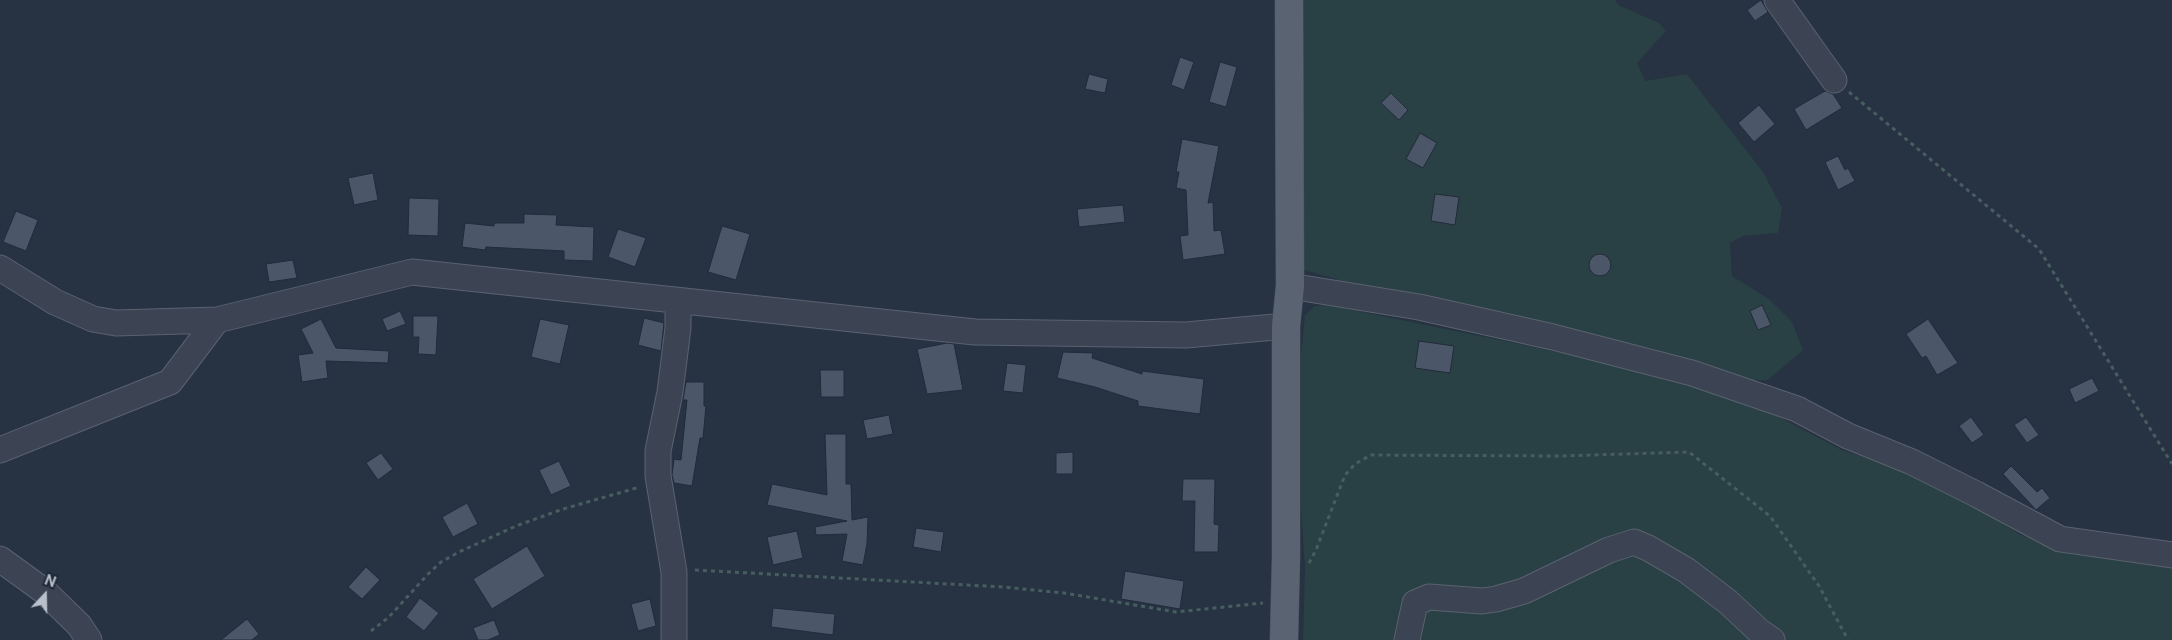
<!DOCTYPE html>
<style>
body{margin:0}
#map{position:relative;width:2172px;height:640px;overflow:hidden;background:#273243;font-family:"Public Sans",sans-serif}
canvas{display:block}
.north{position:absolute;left:20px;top:570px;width:50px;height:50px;-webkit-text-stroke:4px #202938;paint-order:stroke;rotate:21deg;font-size:14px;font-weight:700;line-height:20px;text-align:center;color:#b9c0cc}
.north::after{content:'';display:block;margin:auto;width:18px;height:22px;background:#b9c0cc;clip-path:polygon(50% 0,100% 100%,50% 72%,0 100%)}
</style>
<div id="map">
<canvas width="2172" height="640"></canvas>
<div class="north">N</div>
</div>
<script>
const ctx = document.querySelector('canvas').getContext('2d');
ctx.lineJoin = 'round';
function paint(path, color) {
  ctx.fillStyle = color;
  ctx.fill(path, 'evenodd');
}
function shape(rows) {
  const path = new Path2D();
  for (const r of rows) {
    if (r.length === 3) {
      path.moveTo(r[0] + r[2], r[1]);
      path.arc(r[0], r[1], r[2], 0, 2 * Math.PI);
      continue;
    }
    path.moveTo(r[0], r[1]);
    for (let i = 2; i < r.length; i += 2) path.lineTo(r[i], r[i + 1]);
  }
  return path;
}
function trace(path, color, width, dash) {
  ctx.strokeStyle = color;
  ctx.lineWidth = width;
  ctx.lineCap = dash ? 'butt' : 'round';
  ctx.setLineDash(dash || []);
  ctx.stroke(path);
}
paint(shape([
 [1302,0,1615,0,1618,5,1659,23,1666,31,1637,63,1645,81,1687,74,1763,172,1782,208,1778,233,1743,236,1730,243,1732,276,1769,299,1792,322,1803,350,1768,380,1741,380,1654,349,1373,290,1301,269],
 [1328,305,1602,361,1752,403,1842,450,1924,476,2021,535,2084,552,2172,565,2172,640,1303,640,1305,569,1301,505,1301,355,1305,315,1315,306]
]), '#294044');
const building = shape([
 [1761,0,1768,12,1755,21,1747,10,1761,0],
 [1180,57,1194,62,1184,90,1171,85,1180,57],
 [1220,62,1237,67,1226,107,1209,102,1220,62],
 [1089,74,1108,79,1105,93,1085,89,1089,74],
 [1825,91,1833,94,1842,108,1806,130,1794,109,1825,91],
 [1391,93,1408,110,1399,120,1381,103,1391,93],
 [1759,105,1775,124,1754,142,1738,123,1759,105],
 [1420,133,1437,143,1423,168,1406,159,1420,133],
 [1182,139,1219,146,1208,203,1213,202,1214,231,1221,230,1225,254,1183,260,1180,236,1188,235,1186,190,1176,188,1179,172,1176,172,1182,139],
 [1838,156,1845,170,1848,168,1855,181,1838,190,1825,162,1838,156],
 [373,173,378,200,354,205,348,178,373,173],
 [1435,194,1459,197,1455,225,1431,221,1435,194],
 [409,198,439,199,438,236,408,235,409,198],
 [1123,205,1125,222,1079,227,1077,209,1123,205],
 [16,211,38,220,26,251,3,242,16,211],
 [524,214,557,215,556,225,594,227,593,261,564,260,564,251,486,247,485,250,462,247,465,223,494,226,494,223,524,223,524,214],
 [722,226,750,234,736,280,708,272,722,226],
 [618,229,646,238,635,267,608,257,618,229],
 [1600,265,11],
 [293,260,297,278,269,282,266,264,293,260],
 [1762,305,1771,325,1758,330,1750,311,1762,305],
 [400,311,406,324,387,331,382,319,400,311],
 [413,316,438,316,436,355,418,354,419,337,413,337,413,316],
 [644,318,664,323,661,351,638,345,644,318],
 [321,319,336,348,389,351,388,363,326,361,328,378,302,382,298,355,313,353,301,329,321,319],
 [540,319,569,325,560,364,531,357,540,319],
 [1928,319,1958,363,1937,375,1926,356,1922,358,1906,334,1928,319],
 [1419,341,1454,346,1450,373,1415,368,1419,341],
 [947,343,954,344,963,390,927,394,917,349,947,343],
 [1063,352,1093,353,1092,358,1142,374,1142,371,1204,379,1200,414,1138,406,1138,401,1095,387,1057,378,1063,352],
 [1007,363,1026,365,1023,393,1003,391,1007,363],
 [820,370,844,370,844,397,821,397,820,370],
 [2092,378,2099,391,2075,403,2069,389,2092,378],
 [686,382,704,382,704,406,706,406,703,438,700,438,692,486,674,483,672,475,674,459,681,460,687,400,683,400,686,382],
 [889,415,893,434,867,439,863,420,889,415],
 [1971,417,1984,435,1972,443,1959,426,1971,417],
 [2026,417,2039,435,2027,443,2014,425,2026,417],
 [825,434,846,434,846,484,851,484,852,520,868,517,867,544,863,565,842,561,847,534,816,535,815,527,847,521,767,505,772,484,827,495,825,434],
 [1073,452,1073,474,1056,474,1056,453,1073,452],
 [381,453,393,469,378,480,366,463,381,453],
 [559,461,571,486,551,495,539,470,559,461],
 [2011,466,2037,492,2042,488,2050,498,2036,510,2003,474,2011,466],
 [1183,479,1215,479,1214,524,1219,525,1218,552,1194,552,1195,501,1182,501,1183,479],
 [467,503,478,524,453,537,442,517,467,503],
 [916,528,944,532,941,552,913,547,916,528],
 [797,531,803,558,773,565,767,537,797,531],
 [527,546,545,576,492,609,473,579,527,546],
 [366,567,380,580,362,599,348,587,366,567],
 [1125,571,1184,581,1180,609,1121,599,1125,571],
 [420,598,439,613,424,631,406,617,420,598],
 [650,599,656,626,638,631,631,604,650,599],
 [773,608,835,614,833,635,771,627,773,608],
 [247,619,259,634,252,640,221,640,247,619],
 [494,620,500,635,488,640,478,640,473,628,494,620]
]);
paint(building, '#4b5669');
trace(building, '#222b3a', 1);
const minor = shape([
 [1777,0,1834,80],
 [0,268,55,302,93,319,116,323,217,320],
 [1290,286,1419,307,1553,337,1692,373,1797,409,1848,436,1912,462,1976,494,2060,539,2172,555],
 [0,450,170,382,217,320,412,272,975,332,1186,335,1286,326],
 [0,559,44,591,79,625,89,640],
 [674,640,674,572,658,476,658,451,670,392,678,328,678,301],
 [1407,640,1415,603,1429,597,1482,601,1496,599,1524,591,1609,550,1634,542,1648,548,1686,570,1728,602,1759,631,1772,640]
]);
const major = shape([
 [1284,640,1286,557,1286,326,1290,286,1289,0]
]);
trace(minor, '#5a6270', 27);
trace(major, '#454d5c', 29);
trace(shape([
 [1849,92,2039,249,2172,464],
 [1309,563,1316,550,1345,475,1355,464,1371,455,1559,456,1689,452,1770,516,1819,586,1848,640],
 [695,570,1003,587,1064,593,1176,612,1263,603],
 [371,631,389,617,429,573,441,562,459,552,516,526,563,509,640,487]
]), '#485d60', 3, [4, 4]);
trace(minor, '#3c4453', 25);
trace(major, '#5a6372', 28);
</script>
